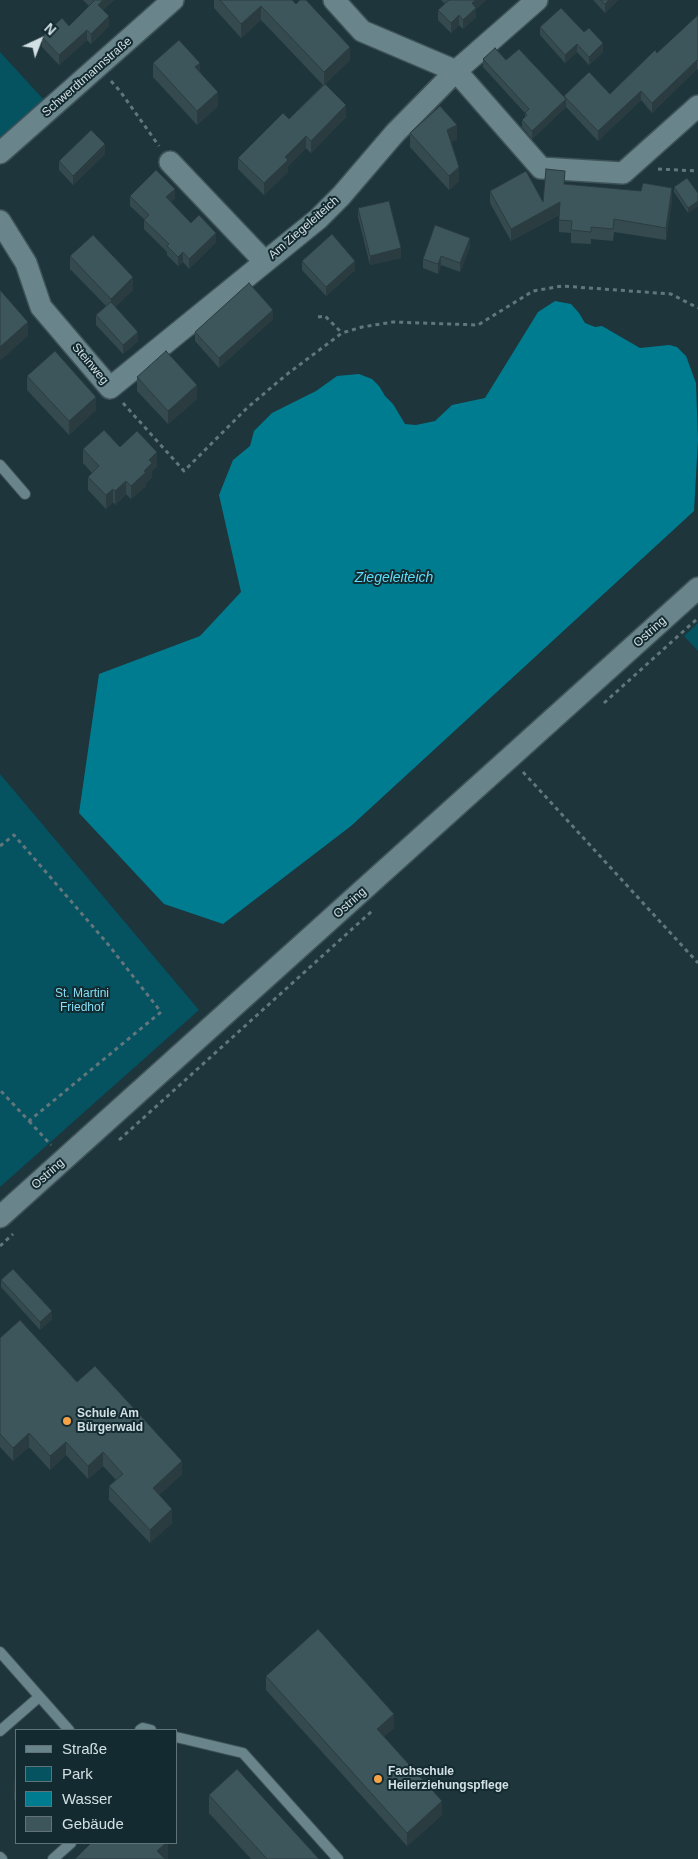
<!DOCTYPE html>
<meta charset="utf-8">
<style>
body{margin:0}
#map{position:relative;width:698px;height:1859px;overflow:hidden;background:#1d353b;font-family:Helvetica,sans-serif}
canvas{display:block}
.legend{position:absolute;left:15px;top:1729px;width:162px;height:115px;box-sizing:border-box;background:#132b30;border:1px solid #5f7378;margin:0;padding:6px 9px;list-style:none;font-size:15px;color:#d2e0e4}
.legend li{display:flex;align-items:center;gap:10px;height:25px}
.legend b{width:25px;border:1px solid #5f7378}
.north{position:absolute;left:15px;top:15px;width:50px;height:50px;-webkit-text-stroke:4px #132b30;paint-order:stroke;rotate:43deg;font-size:14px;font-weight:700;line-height:20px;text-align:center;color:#d2e0e4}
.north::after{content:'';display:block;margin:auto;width:18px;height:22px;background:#d2e0e4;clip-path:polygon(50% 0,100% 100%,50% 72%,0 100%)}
</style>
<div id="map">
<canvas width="698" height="1859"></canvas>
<ul class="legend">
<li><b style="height:6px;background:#6a848b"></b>Straße</li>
<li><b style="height:14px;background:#055260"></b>Park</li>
<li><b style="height:14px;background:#007c90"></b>Wasser</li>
<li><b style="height:14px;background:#3d565c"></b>Gebäude</li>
</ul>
<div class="north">N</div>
</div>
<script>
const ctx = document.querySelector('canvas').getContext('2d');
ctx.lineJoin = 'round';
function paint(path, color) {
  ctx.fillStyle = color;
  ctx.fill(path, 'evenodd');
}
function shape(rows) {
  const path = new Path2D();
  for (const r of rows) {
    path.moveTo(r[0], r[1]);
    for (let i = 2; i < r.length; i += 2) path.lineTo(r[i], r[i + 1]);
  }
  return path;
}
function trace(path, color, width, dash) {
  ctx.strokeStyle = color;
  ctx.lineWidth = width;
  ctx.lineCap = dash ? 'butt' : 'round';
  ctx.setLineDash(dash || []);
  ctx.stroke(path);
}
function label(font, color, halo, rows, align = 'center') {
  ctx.font = font + ' Helvetica,sans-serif';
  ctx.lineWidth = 4;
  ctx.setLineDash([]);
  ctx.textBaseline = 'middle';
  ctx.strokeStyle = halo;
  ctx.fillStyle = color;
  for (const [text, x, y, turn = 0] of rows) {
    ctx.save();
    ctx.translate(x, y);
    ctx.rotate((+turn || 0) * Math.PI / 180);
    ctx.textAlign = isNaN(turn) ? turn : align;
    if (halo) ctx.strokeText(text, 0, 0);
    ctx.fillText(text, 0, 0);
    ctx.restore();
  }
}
paint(shape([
 [0,52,44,100,0,140],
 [698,623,698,651,684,636],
 [0,774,199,1010,0,1187]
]), '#055260');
paint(shape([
 [555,301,571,304,579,313,585,323,595,327,602,326,640,348,669,345,677,347,686,356,696,383,698,440,694,511,351,826,223,924,164,904,79,813,99,674,200,636,241,592,219,495,233,460,250,446,254,431,272,413,316,391,337,376,359,374,372,379,379,386,385,396,393,404,405,424,416,425,435,421,452,405,485,398,538,312]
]), '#007c90');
const service = shape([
 [0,465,25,494],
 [0,1652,69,1730],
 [140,1730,143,1728,151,1730],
 [0,1731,39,1697],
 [176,1737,243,1753,338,1859],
 [0,1857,2,1859],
 [53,1859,71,1843]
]);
const minor = shape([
 [334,0,362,31,456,71,541,168,623,173,698,106],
 [0,153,173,0],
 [170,162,265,262,318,219,341,196,395,133,456,71,537,0],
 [0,221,26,263,41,307,110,388,265,262],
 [0,1217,698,588]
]);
trace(service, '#3e5358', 12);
trace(minor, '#3e5358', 24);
trace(shape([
 [111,81,120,91,159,146],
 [658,169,698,171],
 [318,317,325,316,342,333],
 [123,403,184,471,247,408,286,375,342,333,362,327,393,322,478,325,533,291,562,286,671,294,698,308],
 [604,703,698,618],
 [523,772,698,963],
 [0,846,14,835,107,943,161,1012,29,1121,0,1090],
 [29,1121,51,1145],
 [119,1140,372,911],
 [0,1246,13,1234]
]), '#62777c', 3, [4, 4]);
trace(service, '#6a848b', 10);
trace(minor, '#6a848b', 21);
paint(shape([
 [83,0,114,0,103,10,109,26,91,44,87,40,59,65,42,47,42,37,69,26,89,6],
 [214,0,292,0,350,60,325,84,346,117,311,153,306,148,288,166,288,172,264,195,238,169,238,158,289,119,323,85,261,20,241,38,214,8],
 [441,0,486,0,476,9,476,17,463,29,459,25,451,33,438,20,438,10,445,4],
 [593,0,618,0,605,13],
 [698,15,698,70,697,69,652,113,641,100,598,141,566,107,532,139,522,127,522,120,525,117,525,113,483,67,483,59,506,60,564,98,564,96,610,94,657,53],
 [540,27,584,32,603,52,589,65,577,52,565,63,540,35],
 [153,63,200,71,218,106,197,125,153,77],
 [410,133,457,139,451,142,459,181,449,190,410,147],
 [105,154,73,185,59,170,59,161],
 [565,184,672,200,666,240,614,232,613,241,591,239,591,244,571,243,571,233,559,232,559,215,511,241,490,203,490,191,543,202],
 [674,187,698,193,698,206,688,213,674,192],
 [130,196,175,198,171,202,191,223,216,242,189,269,183,262,178,266,167,255,167,252,144,229,144,219,130,206],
 [358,208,401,258,370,265,358,217],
 [470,247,460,272,441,265,438,274,423,268,423,259],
 [70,256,133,290,115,307,138,341,123,354,96,325,96,315,106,306,70,269],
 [302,261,355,270,326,296,302,270],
 [273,319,219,368,195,341,195,332],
 [27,376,96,410,69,435,27,390],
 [137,377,197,399,168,424,137,391],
 [120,447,157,466,152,471,152,477,146,483,146,486,131,499,126,494,115,505,113,502,106,509,88,490,88,477,92,473,83,463,83,449],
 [1,1280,52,1319,40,1330,1,1287],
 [0,1338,77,1382,182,1474,159,1495,172,1523,150,1543,109,1500,109,1486,116,1480,103,1466,88,1479,66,1455,50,1470,29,1447,13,1461,0,1447],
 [266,1676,394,1728,384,1736,442,1815,407,1846,266,1690],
 [16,1763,16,1800,14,1800],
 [209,1795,319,1859,251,1859,209,1813]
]), '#344a4f');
paint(shape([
 [103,0,114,0,98,15,98,5],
 [476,0,486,0,476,9,476,17,463,29,463,20,472,3],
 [609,0,618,0,605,13,605,4],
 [261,6,261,20,241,38,241,24],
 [459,15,459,25,451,33,451,23],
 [109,16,109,26,91,44,91,34],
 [87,30,87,40,59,65,59,55],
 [603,43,603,52,589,65,589,57],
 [577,44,577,52,565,63,565,55],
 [350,47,350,60,324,85,324,72],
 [697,60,697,69,652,113,652,103],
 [200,63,200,76,195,67],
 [641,91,641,100,598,141,598,131],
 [218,92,218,106,197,125,197,111],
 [566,99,566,107,532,139,532,131],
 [346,105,346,117,311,153,311,141],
 [457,125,457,139,447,144,447,130],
 [306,136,306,148,288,166,288,172,264,195,264,183,285,157],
 [105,144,105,154,73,185,73,176],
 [459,167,459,181,449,190,449,176],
 [672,188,672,200,666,240,666,228],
 [175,189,175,198,166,207,166,197],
 [698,201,698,206,688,213,688,208],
 [560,202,560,214,511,241,511,229],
 [216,233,216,242,189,269,189,259],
 [470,238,470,247,460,272,460,263],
 [401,248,401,258,370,265,370,256],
 [183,252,183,262,178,266,178,257],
 [441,256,441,265,438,274,438,264],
 [355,261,355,270,326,296,326,287],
 [133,277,133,290,111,311,111,299],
 [273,310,273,319,219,368,219,358],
 [28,322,28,336,0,361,0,347],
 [138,332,138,341,123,354,123,345],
 [197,385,197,399,168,424,168,411],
 [96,397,96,410,69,435,69,421],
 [157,452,157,466,152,471,152,477,146,483,146,486,131,499,131,486,144,471,149,460],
 [126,481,126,494,115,505,115,491],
 [113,489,113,502,106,509,106,495],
 [52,1311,52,1319,40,1330,40,1322],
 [29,1433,29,1447,13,1461,13,1448],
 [66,1442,66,1455,50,1470,50,1456],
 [103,1452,103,1466,88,1479,88,1466],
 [182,1461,182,1474,153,1501,153,1488],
 [172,1509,172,1523,150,1543,150,1530],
 [394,1714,394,1728,377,1742,377,1729],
 [442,1801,442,1815,407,1846,407,1833],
 [166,1843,168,1843,168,1859,157,1859,157,1851]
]), '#2b3c40');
const building = shape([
 [93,0,103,0,98,5,109,16,91,34,87,30,59,55,42,37,62,18,69,26,94,1,93,0],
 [220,0,292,0,296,4,300,0,306,0,350,47,324,72,261,6,241,24,220,0],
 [449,0,476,0,472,3,476,8,463,20,459,15,451,23,438,10,449,0],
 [601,0,609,0,605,4,601,0],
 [561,8,584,32,589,28,603,43,589,57,577,44,565,55,540,27,561,8],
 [698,15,698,61,697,60,652,103,641,91,598,131,564,96,589,72,610,94,655,50,657,53,698,15],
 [179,40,200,63,195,67,218,92,197,111,153,63,179,40],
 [495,48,506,60,519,49,566,99,532,131,522,120,527,115,525,113,529,109,483,59,495,48],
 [325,84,346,105,311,141,306,136,285,157,288,160,264,183,238,158,283,113,289,119,325,84],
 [440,106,457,125,447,130,459,167,449,176,410,133,440,106],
 [91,130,105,144,73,176,59,161,91,130],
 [546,169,565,171,564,184,641,191,643,183,672,188,666,228,614,219,613,229,591,227,591,232,571,230,572,221,559,220,560,202,511,229,490,191,526,171,543,202,546,169],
 [156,170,175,189,166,197,191,223,199,215,216,233,189,259,183,252,178,257,167,246,169,244,144,220,149,215,130,196,156,170],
 [687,178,698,193,698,201,688,208,674,187,687,178],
 [389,201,401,248,370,256,358,208,389,201],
 [435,225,470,238,460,263,441,256,438,264,423,259,435,225],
 [332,234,355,261,326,287,302,261,332,234],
 [93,235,133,277,111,299,70,256,93,235],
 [249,283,273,310,219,358,195,332,249,283],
 [0,290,28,322,0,347,0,290],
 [111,302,138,332,123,345,96,315,111,302],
 [55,351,96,397,69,421,27,376,55,351],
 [166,351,197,385,168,411,137,377,166,351],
 [104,430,120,447,137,431,157,452,149,460,152,463,144,471,146,472,131,486,126,481,115,491,113,489,106,495,88,477,99,466,83,449,104,430],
 [13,1269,52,1311,40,1322,1,1280,13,1269],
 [20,1320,77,1382,95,1366,182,1461,153,1488,172,1509,150,1530,109,1486,123,1474,103,1452,88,1466,66,1442,50,1456,29,1433,13,1448,0,1434,0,1338,20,1320],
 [318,1629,394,1714,377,1729,442,1801,407,1833,266,1676,318,1629],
 [16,1763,16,1796,14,1796,16,1763],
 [237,1769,319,1859,267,1859,209,1795,237,1769],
 [91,1843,166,1843,157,1851,165,1859,75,1859,91,1843]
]);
paint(building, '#3d565c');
trace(building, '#2b3c40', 1);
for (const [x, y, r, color] of [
 [67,1421,5,"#f6a247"],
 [378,1779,5,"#f6a247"]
]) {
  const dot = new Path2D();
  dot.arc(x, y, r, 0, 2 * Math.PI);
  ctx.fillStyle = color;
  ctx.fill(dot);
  trace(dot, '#132b30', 2);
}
label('12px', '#d2e0e4', '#132b30', [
 ["Schwerdtmannstraße",87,77,-41],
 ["Am Ziegeleiteich",304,228,-41],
 ["Steinweg",90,364,50],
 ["Ostring",650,632,-42],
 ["Ostring",350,903,-42],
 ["Ostring",48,1174,-42]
]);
label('12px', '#86def4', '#132b30', [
 ["St. Martini",82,994],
 ["Friedhof",82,1008]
]);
label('bold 12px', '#d2e0e4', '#132b30', [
 ["Schule Am",77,1414],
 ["Bürgerwald",77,1428],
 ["Fachschule",388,1772],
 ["Heilerziehungspflege",388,1786]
], 'left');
label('italic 14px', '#5bdefa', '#132b30', [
 ["Ziegeleiteich",394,578]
]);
</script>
